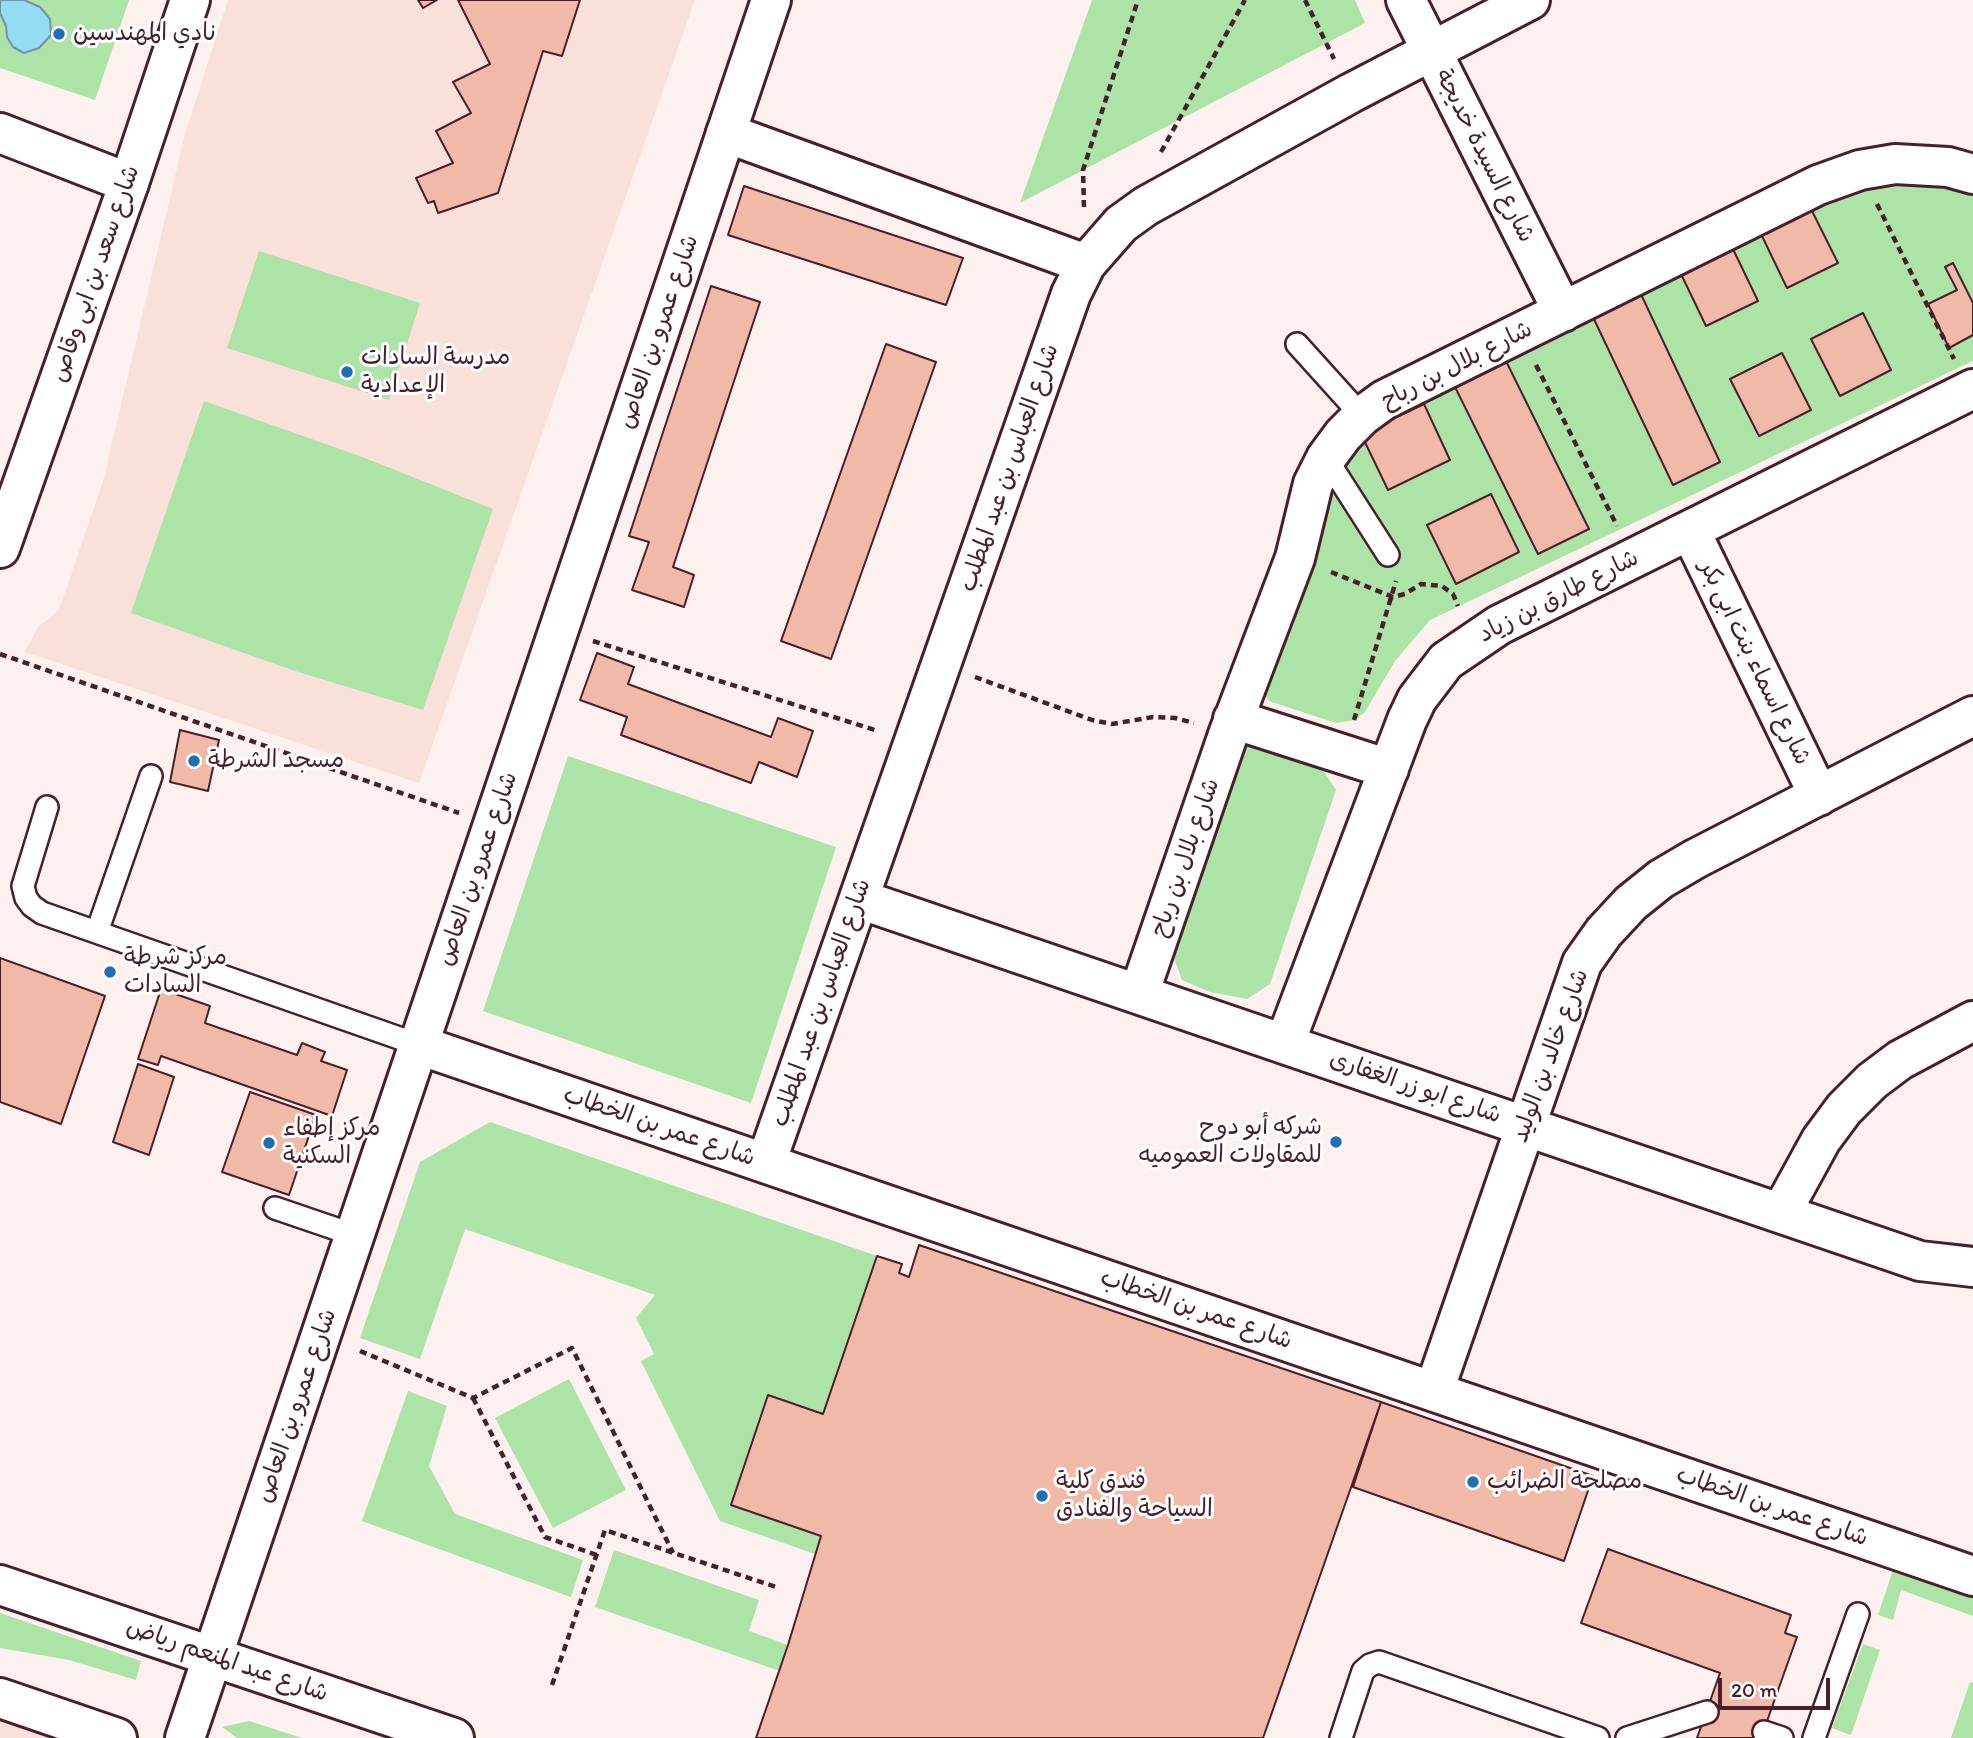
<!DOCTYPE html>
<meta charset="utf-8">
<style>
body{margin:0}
#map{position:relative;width:1973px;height:1738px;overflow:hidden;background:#fcf1ee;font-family:Itim,sans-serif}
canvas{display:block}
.scale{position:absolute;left:1718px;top:1678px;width:112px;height:32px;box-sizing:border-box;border:4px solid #4a1f2b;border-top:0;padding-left:9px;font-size:21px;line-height:24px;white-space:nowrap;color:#4a1f2b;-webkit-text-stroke:5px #fff;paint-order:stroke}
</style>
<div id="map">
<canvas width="1973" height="1738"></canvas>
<div class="scale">20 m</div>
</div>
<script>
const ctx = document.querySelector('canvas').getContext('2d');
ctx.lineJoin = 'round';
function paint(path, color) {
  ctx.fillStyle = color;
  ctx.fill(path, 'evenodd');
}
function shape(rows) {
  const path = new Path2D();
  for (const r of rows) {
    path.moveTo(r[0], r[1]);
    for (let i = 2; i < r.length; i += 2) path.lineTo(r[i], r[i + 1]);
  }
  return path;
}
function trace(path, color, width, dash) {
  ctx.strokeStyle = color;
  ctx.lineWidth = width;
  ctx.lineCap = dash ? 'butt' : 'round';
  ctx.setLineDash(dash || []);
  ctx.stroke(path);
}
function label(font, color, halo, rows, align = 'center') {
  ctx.font = font + ' Itim,"Playpen Sans Arabic",sans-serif';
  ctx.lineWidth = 6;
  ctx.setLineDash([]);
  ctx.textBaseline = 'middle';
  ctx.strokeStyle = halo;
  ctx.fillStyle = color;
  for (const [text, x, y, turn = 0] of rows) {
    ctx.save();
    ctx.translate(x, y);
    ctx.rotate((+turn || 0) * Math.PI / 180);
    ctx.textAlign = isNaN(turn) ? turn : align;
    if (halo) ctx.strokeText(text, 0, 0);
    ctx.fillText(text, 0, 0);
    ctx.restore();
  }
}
paint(shape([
 [228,0,695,0,419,783,25,652,38,627,59,610,103,481,185,134],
 [0,1690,143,1738,0,1738]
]), '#f9e0d9');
paint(shape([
 [0,0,129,0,95,100,0,68],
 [1092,0,1355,0,1365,23,1020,203],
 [1855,167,1902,170,1973,193,1973,361,1430,620,1395,661,1365,712,1355,720,1336,723,1269,701,1262,691,1330,446],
 [259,251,420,303,389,400,227,348],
 [204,401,365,458,493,509,423,710,292,670,131,613],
 [1258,742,1319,764,1336,790,1270,984,1247,999,1210,992,1182,980,1171,950,1239,750],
 [568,756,836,847,751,1103,483,1011],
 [490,1122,877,1256,823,1414,768,1395,732,1505,821,1536,815,1554,720,1521,641,1361,654,1354,636,1318,655,1295,465,1229,420,1359,360,1338,420,1162],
 [569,1379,626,1490,553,1528,495,1418],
 [408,1391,447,1406,429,1466,455,1514,583,1560,571,1597,362,1521],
 [614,1550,759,1600,749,1631,788,1645,780,1671,595,1607],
 [1894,1567,1973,1594,1973,1616,1901,1590,1893,1620,1878,1615],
 [0,1613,141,1661,136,1680,69,1660,0,1648],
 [1863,1644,1880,1650,1851,1735,1832,1728],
 [1970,1682,1973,1683,1973,1738,1951,1738],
 [249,1721,302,1738,237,1738,222,1727]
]), '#ace3a6');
const water = shape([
 [0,0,24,0,40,7,50,19,51,35,39,48,24,53,13,47,7,37,6,26,0,13,0,0]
]);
paint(water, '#93ddf4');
trace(water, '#7691a4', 2);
const building = shape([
 [418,0,437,0,423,8,418,0],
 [458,0,580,0,562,56,543,51,498,193,438,213,434,201,428,203,416,178,453,163,436,131,471,113,453,82,490,64,458,0],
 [744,186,963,258,946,305,728,235,744,186],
 [1811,209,1838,263,1787,288,1761,234,1811,209],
 [1732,247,1758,301,1706,326,1680,272,1732,247],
 [1953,263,1973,303,1973,335,1949,348,1928,304,1957,290,1945,267,1953,263],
 [711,286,760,302,673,567,694,575,684,607,632,590,649,542,629,536,711,286],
 [1639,290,1720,462,1673,485,1591,313,1639,290],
 [1863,313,1891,370,1840,396,1811,339,1863,313],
 [886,344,936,362,831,659,781,641,886,344],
 [1502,353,1589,529,1538,554,1451,379,1502,353],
 [1782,353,1811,410,1759,436,1730,379,1782,353],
 [1424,404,1450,460,1388,490,1361,434,1424,404],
 [1491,494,1519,552,1456,584,1427,525,1491,494],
 [597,653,634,667,628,684,771,737,778,718,813,731,797,777,759,762,751,783,621,735,627,717,580,700,597,653],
 [180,730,219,740,208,791,170,782,180,730],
 [0,958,105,996,61,1124,0,1102,0,958],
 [161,989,210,1006,205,1023,297,1055,302,1043,325,1052,321,1061,347,1070,332,1116,161,1056,158,1065,138,1059,161,989],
 [138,1064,174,1077,149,1155,113,1142,138,1064],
 [250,1092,316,1115,289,1195,222,1172,250,1092],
 [919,1245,1381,1402,1263,1738,756,1738,788,1645,821,1536,731,1505,768,1395,823,1414,877,1256,902,1264,899,1273,909,1277,919,1245],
 [1381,1402,1593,1476,1564,1561,1353,1487,1381,1402],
 [1608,1549,1791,1615,1785,1633,1797,1637,1761,1738,1697,1738,1720,1673,1581,1623,1608,1549]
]);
paint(building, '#f1b9a8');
trace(building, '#4a1f2b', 2);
const service = shape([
 [1297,344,1362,416],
 [1326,458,1388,555],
 [47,807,23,886,26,898,32,906,42,913,419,1045],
 [97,932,151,776],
 [275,1208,354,1235],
 [1764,1732,1782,1738],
 [1341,1738,1363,1671,1370,1665,1379,1662,1598,1738],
 [1627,1738,1707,1712],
 [1814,1738,1858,1614]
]);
const minor = shape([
 [1406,0,1563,312],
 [0,133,129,183],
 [726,133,1086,264],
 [1690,530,1819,796],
 [1233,719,1389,769],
 [859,899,1920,1261,1973,1267],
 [1139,994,1229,732,1295,558,1313,484,1326,458,1343,435,1362,416,1384,400,1818,185,1860,170,1895,164,1948,167,1973,174],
 [1285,1043,1407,720,1417,699,1446,661,1499,625,1973,389],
 [419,1045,1973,1576],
 [766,1163,1071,294,1086,264,1121,224,1146,206,1351,93,1530,0],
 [1781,1213,1821,1140,1844,1109,1872,1081,1900,1060,1973,1021],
 [1434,1391,1582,963,1604,932,1631,903,1661,879,1695,859,1973,716]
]);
const tertiary = shape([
 [0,548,129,183,190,0],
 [0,1585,454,1738],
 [0,1698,117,1738],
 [185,1738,771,0]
]);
trace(service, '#4a1f2b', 26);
trace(minor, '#4a1f2b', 44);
trace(tertiary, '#4a1f2b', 44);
trace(shape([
 [1305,0,1334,59],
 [1161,152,1245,0],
 [1877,204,1954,359],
 [1084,207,1083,170,1138,0],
 [1536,365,1617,526],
 [1331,572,1393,597,1405,594,1421,584,1442,586,1453,594,1458,606],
 [593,641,878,731],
 [0,654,459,813],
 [975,677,1092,720,1112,724,1153,717,1175,718,1194,723],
 [1354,720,1396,581],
 [360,1351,473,1398,572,1348,673,1553],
 [473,1398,545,1537,597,1555],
 [552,1685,605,1530,776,1587]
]), '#4a1f2b', 4.5, [7, 5]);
trace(service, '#fff', 21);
trace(minor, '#fff', 38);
trace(tertiary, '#fff', 38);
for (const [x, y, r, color] of [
 [59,34,7,"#1f6fb2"],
 [347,372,7,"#1f6fb2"],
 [194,761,7,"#1f6fb2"],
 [110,972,7,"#1f6fb2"],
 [1336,1142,7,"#1f6fb2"],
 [269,1143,7,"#1f6fb2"],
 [1473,1482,7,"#1f6fb2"],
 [1042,1496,7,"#1f6fb2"]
]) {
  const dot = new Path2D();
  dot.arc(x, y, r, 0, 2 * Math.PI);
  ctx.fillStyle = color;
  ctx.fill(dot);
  trace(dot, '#fff', 2.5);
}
label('24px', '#4a1f2b', '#fff', [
 ["نادي المهندسين",73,34],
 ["مدرسة السادات",361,358],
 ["الإعدادية",361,386],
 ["مسجد الشرطة",208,761],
 ["مركز شرطة",124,958],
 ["السادات",124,986],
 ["شركه أبو دوح",1322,1128,"right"],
 ["للمقاولات العموميه",1322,1156,"right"],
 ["مركز إطفاء",283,1129],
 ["السكنية",283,1157],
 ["فندق كلية",1056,1482],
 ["السياحة والفنادق",1056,1510],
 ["مصلحة الضرائب",1487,1482]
], 'left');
label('24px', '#4a1f2b', '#fff', [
 ["شارع السيدة خديجة",1484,156,63],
 ["شارع سعد بن ابى وقاص",96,274,-71],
 ["شارع عمرو بن العاص",659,332,-71],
 ["شارع بلال بن رباح",1457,366,-27],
 ["شارع العباس بن عبد المطلب",1010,468,-71],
 ["شارع طارق بن زياد",1559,597,-27],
 ["شارع اسماء بنت ابى بكر",1754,663,64],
 ["شارع بلال بن رباح",1186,858,-71],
 ["شارع عمرو بن العاص",478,869,-71],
 ["شارع العباس بن عبد المطلب",822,1003,-71],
 ["شارع خالد بن الوليد",1551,1056,-70],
 ["شارع ابو زر الغفارى",1415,1088,19],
 ["شارع عمر بن الخطاب",659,1127,19],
 ["شارع عمر بن الخطاب",1196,1310,19],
 ["شارع عمرو بن العاص",297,1406,-71],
 ["شارع عمر بن الخطاب",1772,1507,19],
 ["شارع عبد المنعم رياض",227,1661,19]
]);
</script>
